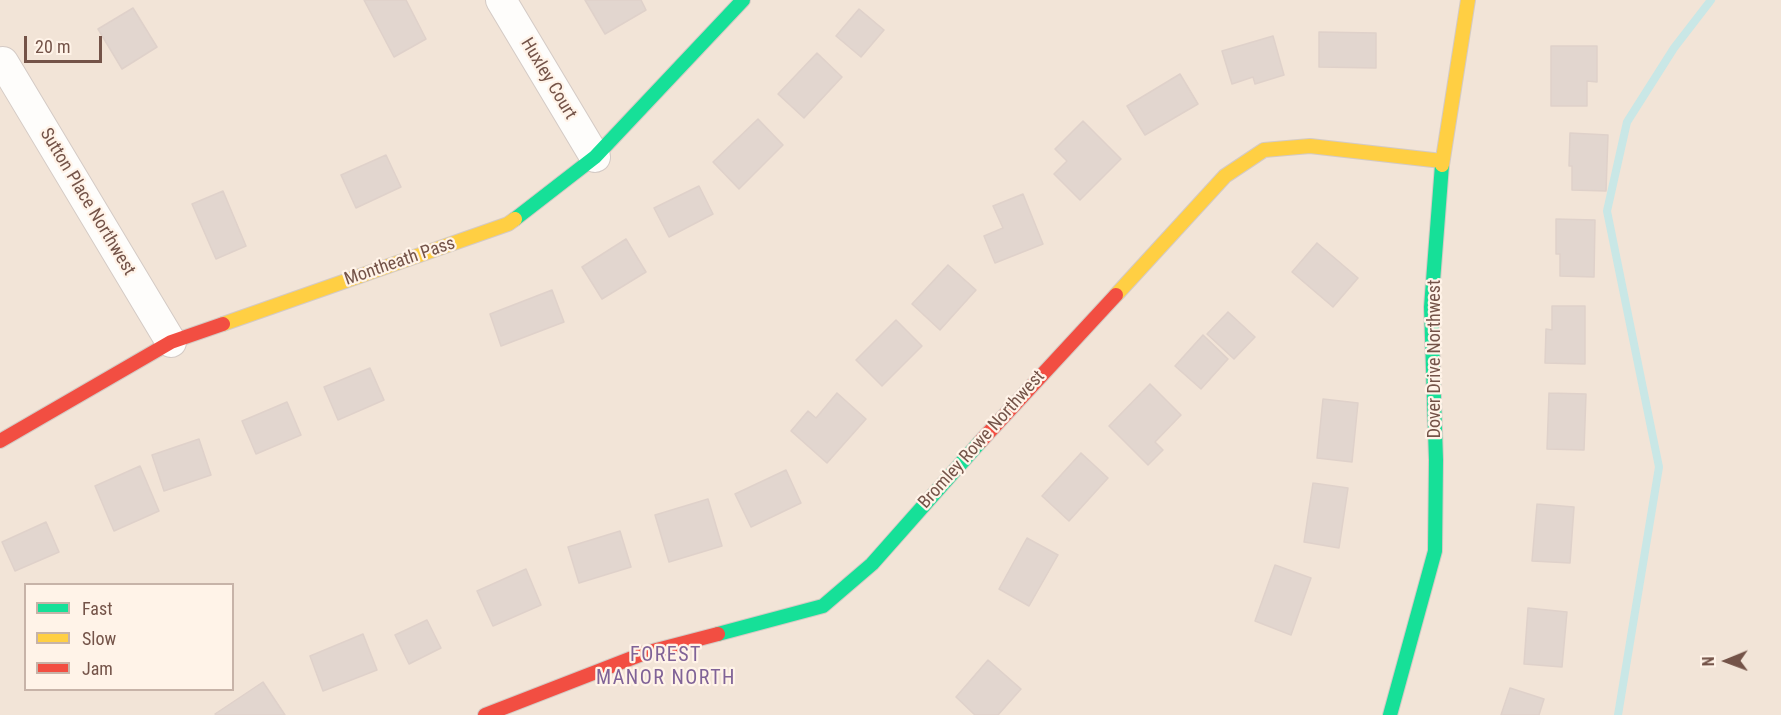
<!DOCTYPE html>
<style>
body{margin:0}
#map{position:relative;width:1781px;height:715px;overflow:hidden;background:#f6efe7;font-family:"Roboto Condensed",sans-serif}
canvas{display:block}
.legend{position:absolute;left:24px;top:583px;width:210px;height:108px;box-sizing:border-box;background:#fff3e8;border:2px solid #c7b3a8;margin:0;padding:8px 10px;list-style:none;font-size:18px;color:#745348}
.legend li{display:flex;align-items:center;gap:12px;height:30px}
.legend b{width:30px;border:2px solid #c7b3a8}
.north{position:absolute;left:1697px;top:631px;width:60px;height:60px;-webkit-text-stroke:4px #fff3e8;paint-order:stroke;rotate:269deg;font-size:16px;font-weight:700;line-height:24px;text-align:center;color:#745348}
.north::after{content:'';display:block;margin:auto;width:21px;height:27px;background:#745348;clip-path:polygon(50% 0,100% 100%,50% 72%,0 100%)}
.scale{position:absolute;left:24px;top:36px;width:78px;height:27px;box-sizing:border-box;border:3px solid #745348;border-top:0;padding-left:8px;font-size:18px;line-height:21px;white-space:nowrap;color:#745348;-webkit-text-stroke:4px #fff3e8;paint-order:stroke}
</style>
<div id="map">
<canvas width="1781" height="715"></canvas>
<ul class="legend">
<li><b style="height:8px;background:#16e098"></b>Fast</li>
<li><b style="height:8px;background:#ffcf43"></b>Slow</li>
<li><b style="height:8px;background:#f24e42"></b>Jam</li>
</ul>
<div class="north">N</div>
<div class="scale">20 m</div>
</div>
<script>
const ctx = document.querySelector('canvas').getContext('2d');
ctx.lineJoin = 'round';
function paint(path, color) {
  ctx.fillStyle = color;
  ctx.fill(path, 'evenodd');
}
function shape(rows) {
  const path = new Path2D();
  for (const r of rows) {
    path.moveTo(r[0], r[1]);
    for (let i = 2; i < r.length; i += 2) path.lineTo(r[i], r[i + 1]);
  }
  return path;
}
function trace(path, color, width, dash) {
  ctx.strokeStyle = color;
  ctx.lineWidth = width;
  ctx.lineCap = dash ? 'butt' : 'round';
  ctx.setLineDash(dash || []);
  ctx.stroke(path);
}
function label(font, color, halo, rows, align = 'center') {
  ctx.font = font + ' "Roboto Condensed",sans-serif';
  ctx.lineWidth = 4.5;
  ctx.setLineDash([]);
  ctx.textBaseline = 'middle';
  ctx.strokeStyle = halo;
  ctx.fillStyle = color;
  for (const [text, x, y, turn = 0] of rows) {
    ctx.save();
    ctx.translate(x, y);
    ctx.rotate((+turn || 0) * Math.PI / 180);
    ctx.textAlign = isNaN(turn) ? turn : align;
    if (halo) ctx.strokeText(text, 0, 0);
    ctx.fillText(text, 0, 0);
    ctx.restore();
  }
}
paint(shape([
 [0,0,1781,0,1781,715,0,715],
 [26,584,232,584,232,690,26,690]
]), '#f2e4d7');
trace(shape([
 [1618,715,1659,467,1607,211,1627,122,1674,48,1711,0]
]), '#c9e7e6', 8);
const building = shape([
 [364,0,406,0,426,39,394,57,364,0],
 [585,0,641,0,646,10,605,34,585,0],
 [133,8,157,47,122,69,98,29,133,8],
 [859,9,884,30,861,57,836,36,859,9],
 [1319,32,1376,33,1376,68,1319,67,1319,32],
 [1273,36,1284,75,1255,84,1253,77,1232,84,1222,51,1273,36],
 [1551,46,1597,46,1597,82,1587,81,1587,106,1551,106,1551,46],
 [817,53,842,77,804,118,778,94,817,53],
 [1180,74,1198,104,1145,135,1127,106,1180,74],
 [758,119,783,145,739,189,713,162,758,119],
 [1083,121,1121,159,1080,200,1054,174,1067,161,1055,149,1083,121],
 [1570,133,1608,135,1606,191,1572,190,1572,166,1569,166,1570,133],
 [386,155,401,187,356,208,341,175,386,155],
 [699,186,713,214,669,237,654,208,699,186],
 [223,191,246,246,216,259,192,204,223,191],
 [1023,194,1043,244,995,263,984,236,1003,228,993,206,1023,194],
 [1556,219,1595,220,1594,277,1560,276,1560,254,1556,254,1556,219],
 [626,239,646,272,602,299,582,267,626,239],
 [1317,243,1358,278,1333,307,1292,272,1317,243],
 [948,265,976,290,940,330,912,304,948,265],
 [552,290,564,322,501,346,490,314,552,290],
 [1552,306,1585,306,1585,364,1545,363,1546,329,1552,330,1552,306],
 [1228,312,1255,337,1234,359,1207,334,1228,312],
 [896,320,922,346,882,386,856,360,896,320],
 [1203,335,1228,359,1201,389,1175,366,1203,335],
 [370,368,384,400,338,420,324,387,370,368],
 [1150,384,1181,415,1155,442,1163,450,1148,465,1109,426,1150,384],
 [837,393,866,419,827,463,791,431,808,411,816,418,837,393],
 [1549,393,1586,394,1584,450,1547,449,1549,393],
 [1323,399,1358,403,1352,462,1317,458,1323,399],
 [287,402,301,435,256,454,242,421,287,402],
 [199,439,211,475,164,491,152,455,199,439],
 [1081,453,1108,478,1069,521,1042,496,1081,453],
 [140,466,159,511,114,531,95,486,140,466],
 [786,470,801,503,751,527,735,494,786,470],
 [1313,483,1348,488,1339,548,1304,542,1313,483],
 [708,499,722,546,669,562,655,515,708,499],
 [1537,504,1574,507,1570,563,1532,561,1537,504],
 [46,522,59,552,15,571,2,542,46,522],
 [620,531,631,567,579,583,568,547,620,531],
 [1027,538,1058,555,1029,606,999,589,1027,538],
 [1275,565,1311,578,1291,635,1255,621,1275,565],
 [526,569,541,605,493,626,477,591,526,569],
 [1528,608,1567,612,1562,667,1524,664,1528,608],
 [427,620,441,648,409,664,395,635,427,620],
 [363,634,377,670,323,691,310,656,363,634],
 [988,660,1021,689,998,715,975,715,956,697,988,660],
 [263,682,285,715,216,715,215,714,263,682],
 [1510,688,1544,699,1539,715,1501,715,1510,688]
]);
paint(building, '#e2d6cf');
trace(building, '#dfd1ca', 1.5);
const street = shape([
 [501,0,595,157],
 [3,62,171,342]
]);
const fast = shape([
 [515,219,595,157,743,0],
 [718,634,823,606,872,564,980,442],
 [1390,715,1435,551,1436,460,1431,307,1442,165]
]);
const slow = shape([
 [1442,165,1468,0],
 [1116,295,1225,176,1264,150,1310,146,1442,161],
 [223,324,508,224,515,219]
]);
const jam = shape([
 [0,441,171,342,223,324],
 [980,442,1116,295],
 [485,715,645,653,718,634]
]);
trace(street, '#d4cac5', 32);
trace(fast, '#d4cac4', 16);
trace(slow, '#d4cac4', 16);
trace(jam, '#d4cac4', 16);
trace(street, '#fefdfb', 30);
trace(fast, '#16e098', 14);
trace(slow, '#ffcf43', 14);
trace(jam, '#f24e42', 14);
label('18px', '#745348', '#fff3e8', [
 ["Huxley Court",548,79,59],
 ["Sutton Place Northwest",87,202,59],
 ["Montheath Pass",400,262,-19],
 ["Dover Drive Northwest",1435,359,-90],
 ["Bromley Rowe Northwest",982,440,-48]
]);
ctx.letterSpacing = '1.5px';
label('20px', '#806397', '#fff3e8', [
 ["FOREST",666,656],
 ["MANOR NORTH",666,679]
]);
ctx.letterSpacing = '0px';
</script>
